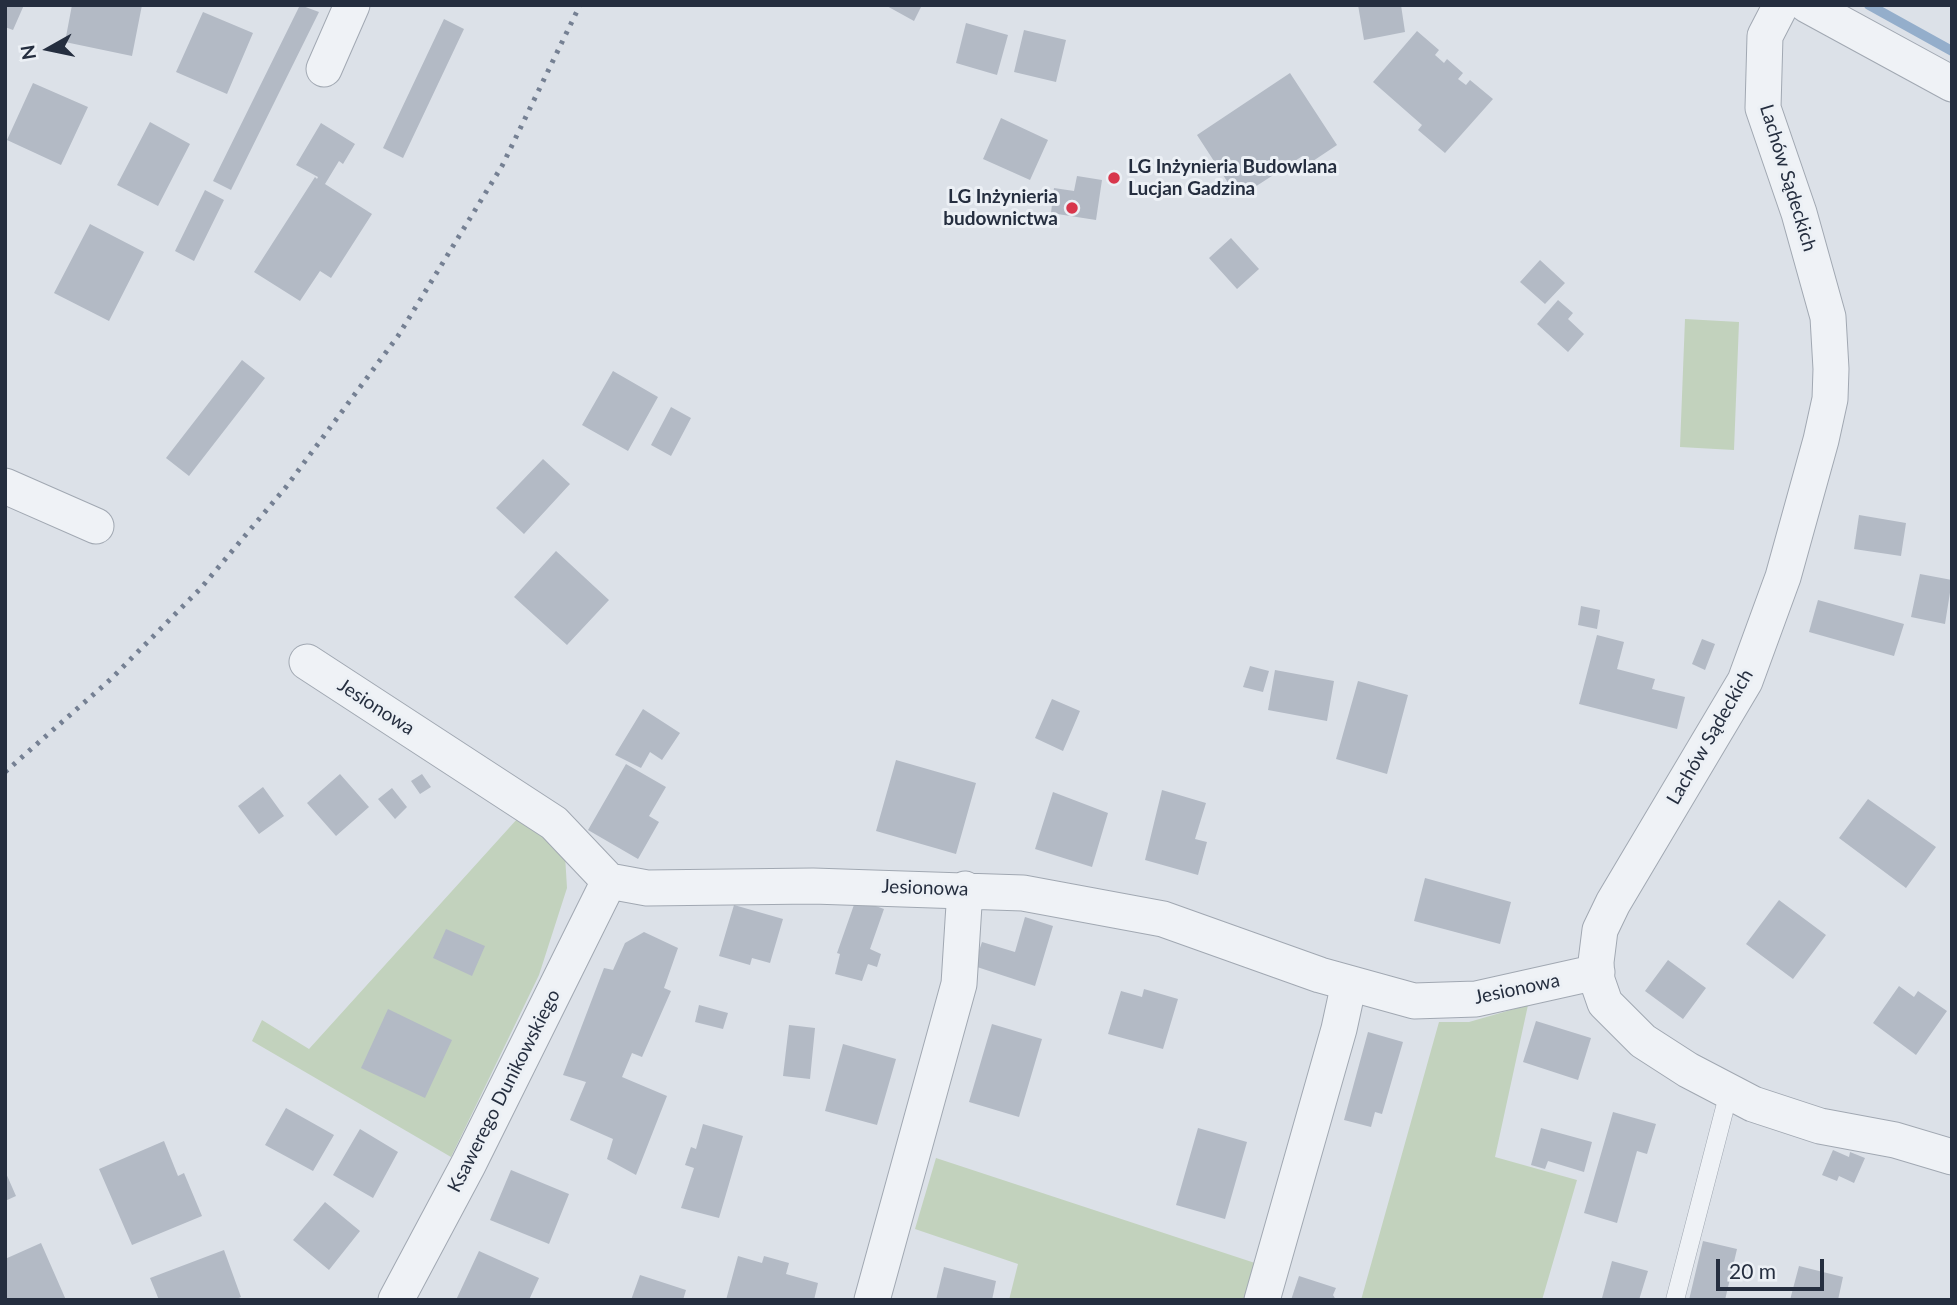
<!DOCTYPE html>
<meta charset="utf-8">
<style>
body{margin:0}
#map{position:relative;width:1957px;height:1305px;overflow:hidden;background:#dce1e8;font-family:Lato,sans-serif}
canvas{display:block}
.frame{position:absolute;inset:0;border:7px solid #252e3f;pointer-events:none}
.north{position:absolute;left:14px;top:14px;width:70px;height:70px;-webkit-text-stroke:5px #ecf0f5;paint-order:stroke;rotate:261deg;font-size:19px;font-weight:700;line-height:28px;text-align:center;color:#252e3f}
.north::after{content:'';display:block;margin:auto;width:24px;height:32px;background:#252e3f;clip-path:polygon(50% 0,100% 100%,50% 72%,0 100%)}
.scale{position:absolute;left:1716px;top:1259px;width:108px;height:32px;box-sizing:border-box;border:4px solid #252e3f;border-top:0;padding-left:9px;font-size:21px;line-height:24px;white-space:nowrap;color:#252e3f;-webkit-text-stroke:5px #ecf0f5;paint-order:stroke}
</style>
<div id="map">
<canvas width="1957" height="1305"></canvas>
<div class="frame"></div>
<div class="north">N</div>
<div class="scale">20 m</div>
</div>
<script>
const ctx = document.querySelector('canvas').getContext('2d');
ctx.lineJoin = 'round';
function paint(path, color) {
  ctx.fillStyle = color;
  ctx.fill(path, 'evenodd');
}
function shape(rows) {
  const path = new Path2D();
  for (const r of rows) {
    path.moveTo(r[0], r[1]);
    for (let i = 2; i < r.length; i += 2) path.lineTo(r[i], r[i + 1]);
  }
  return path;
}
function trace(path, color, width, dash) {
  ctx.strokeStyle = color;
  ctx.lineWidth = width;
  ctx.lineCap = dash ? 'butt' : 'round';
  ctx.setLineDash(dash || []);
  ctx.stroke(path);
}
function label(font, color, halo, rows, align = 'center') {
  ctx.font = font + ' Lato,sans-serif';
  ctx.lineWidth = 6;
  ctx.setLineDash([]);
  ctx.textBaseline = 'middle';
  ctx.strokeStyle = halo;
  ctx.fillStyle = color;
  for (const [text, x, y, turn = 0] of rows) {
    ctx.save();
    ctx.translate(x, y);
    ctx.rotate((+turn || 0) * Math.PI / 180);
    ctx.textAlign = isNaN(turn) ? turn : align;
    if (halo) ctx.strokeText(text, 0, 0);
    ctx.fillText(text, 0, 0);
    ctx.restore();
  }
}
paint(shape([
 [1685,319,1739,322,1734,450,1680,447],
 [518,818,547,834,565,855,567,888,539,975,451,1157,252,1041,262,1020,309,1049],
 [1528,1005,1495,1157,1577,1180,1542,1300,1361,1300,1439,1022,1469,1022],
 [936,1158,1258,1264,1247,1300,1009,1300,1018,1264,915,1229]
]), '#c2d2bd');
trace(shape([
 [1869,5,1952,51]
]), '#94aecb', 10);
paint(shape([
 [5,5,24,5,13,30,5,27],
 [72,5,142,5,132,56,65,42],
 [300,5,319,12,231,190,213,181],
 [885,5,922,5,914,21],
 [1358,5,1401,5,1405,32,1364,40],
 [203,12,253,33,227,94,176,72],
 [444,19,464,29,403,158,383,148],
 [966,23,1008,35,997,75,956,63],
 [1024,30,1066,40,1056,82,1014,72],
 [1417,31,1439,50,1435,55,1444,63,1447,59,1463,73,1458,79,1466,85,1470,80,1493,99,1445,153,1418,130,1422,125,1373,82],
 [1290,73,1337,145,1307,165,1301,157,1238,198,1197,135],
 [33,83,88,107,61,165,7,140],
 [1001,118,1048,140,1030,180,983,159],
 [150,122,190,144,158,206,117,185],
 [321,123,355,144,343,164,339,161,325,184,372,214,331,278,320,271,300,301,254,272,315,177,317,179,318,177,296,165],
 [1077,176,1102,180,1096,220,1051,213,1054,188,1074,191],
 [205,190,224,200,194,261,175,251],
 [90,224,144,252,109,321,54,293],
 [1231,238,1259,269,1237,289,1209,258],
 [1540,260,1565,283,1545,304,1520,282],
 [1558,300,1573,313,1568,319,1584,334,1568,352,1537,324],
 [242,360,265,378,189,476,166,458],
 [613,371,658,397,628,451,582,425],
 [671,407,691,418,671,456,651,445],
 [543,459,570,484,524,534,496,508],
 [1859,515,1906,523,1901,556,1854,549],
 [556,551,609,600,567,645,514,597],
 [1920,574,1952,580,1945,624,1911,617],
 [1818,600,1904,624,1894,656,1809,632],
 [1581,606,1600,610,1597,629,1578,625],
 [1597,635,1624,642,1617,669,1655,679,1652,689,1685,697,1677,729,1579,704],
 [1702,639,1715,644,1705,670,1692,664],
 [1250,666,1269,671,1263,692,1243,687],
 [1275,670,1334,681,1327,721,1268,710],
 [1358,681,1408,695,1387,774,1336,759],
 [1052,699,1080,711,1063,751,1035,738],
 [643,709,680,733,662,760,650,752,641,768,615,755],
 [896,760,976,783,956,854,876,831],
 [626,764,666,787,649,816,659,822,638,859,588,830],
 [340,774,369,807,336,836,307,803],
 [422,774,431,787,420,794,411,781],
 [263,787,284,816,259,834,238,806],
 [392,788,407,807,395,819,378,799],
 [1162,790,1206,803,1195,839,1207,842,1198,875,1145,860],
 [1053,792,1108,813,1092,867,1035,849],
 [1868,799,1936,847,1906,888,1839,838],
 [1425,878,1511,902,1500,944,1414,921],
 [856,899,884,909,870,949,881,954,877,967,868,964,862,981,835,974,840,954,837,953],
 [1779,900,1826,935,1793,979,1746,944],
 [734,905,783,919,770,963,752,958,750,965,719,956],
 [1025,917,1053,926,1035,986,974,966,982,942,1015,952],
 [446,929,485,946,472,976,433,958],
 [644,932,678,948,664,988,671,991,642,1057,632,1053,622,1077,667,1096,636,1175,607,1159,613,1139,570,1120,586,1082,563,1075,604,968,613,970,625,943],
 [1668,960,1706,988,1683,1019,1645,991],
 [1899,986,1914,997,1918,991,1947,1011,1916,1055,1873,1023],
 [1144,989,1178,999,1163,1049,1108,1034,1121,991,1142,997],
 [699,1005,728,1013,723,1029,695,1022],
 [388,1009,452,1040,425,1098,361,1068],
 [1536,1021,1591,1038,1578,1080,1523,1062],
 [992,1024,1042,1039,1019,1117,969,1102],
 [789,1025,815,1028,810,1079,783,1076],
 [1368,1032,1403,1042,1382,1114,1375,1112,1371,1127,1344,1120],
 [843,1044,896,1059,877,1125,825,1111],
 [286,1108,334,1135,313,1171,265,1145],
 [1613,1112,1656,1124,1647,1154,1637,1151,1617,1223,1584,1213],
 [703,1124,743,1136,719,1218,681,1208,694,1168,685,1165,691,1147,696,1149],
 [1198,1128,1247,1142,1225,1219,1176,1205],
 [1541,1128,1592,1142,1584,1172,1548,1161,1545,1169,1531,1165],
 [360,1129,398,1152,373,1198,333,1175],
 [164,1141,178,1176,184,1173,202,1216,132,1245,99,1169],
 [1833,1150,1849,1157,1850,1152,1865,1158,1854,1183,1839,1176,1837,1181,1822,1175],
 [511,1170,569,1194,549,1244,490,1220],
 [5,1171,16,1196,5,1201],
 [325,1202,360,1231,329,1270,293,1240],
 [1703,1241,1737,1249,1725,1300,1689,1300],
 [41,1243,66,1300,5,1300,5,1259],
 [224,1250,241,1297,234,1300,159,1300,150,1278],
 [479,1251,539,1278,529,1300,456,1300],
 [738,1256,762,1263,764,1256,789,1263,786,1274,818,1283,814,1300,726,1300],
 [1612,1261,1648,1271,1639,1300,1602,1298],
 [1799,1266,1843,1277,1838,1300,1790,1300],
 [944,1267,996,1281,992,1300,936,1300],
 [640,1275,686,1290,683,1300,631,1300],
 [1299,1276,1336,1288,1333,1295,1336,1300,1291,1300]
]), '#b3bac5');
const lane = shape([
 [1675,1300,1729,1092]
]);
const street = shape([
 [1781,5,1765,36,1763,108,1799,213,1828,317,1831,369,1830,399,1821,440,1783,577,1745,681,1613,903,1600,930,1596,962,1597,980,1605,1003,1643,1041,1688,1070,1753,1104,1820,1126,1895,1140,1952,1157],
 [1807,5,1952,84],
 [324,69,352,5],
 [5,486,96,526],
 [307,662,554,823,609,881,647,888,813,886,1023,893,1163,919,1320,975,1414,1001,1476,999,1597,972],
 [396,1300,468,1165,609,881],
 [872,1300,959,984,965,889],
 [1262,1300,1339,1029,1349,983]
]);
trace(lane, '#a1a8b2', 19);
trace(street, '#a1a8b2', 37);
trace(lane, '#eff2f6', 18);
trace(street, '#eff2f6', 35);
trace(shape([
 [5,772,111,679,201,588,286,487,398,336,502,166,580,5]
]), '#758093', 5, [3.5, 7]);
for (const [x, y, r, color] of [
 [1114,178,7,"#d8364c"],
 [1072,208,7,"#d8364c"]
]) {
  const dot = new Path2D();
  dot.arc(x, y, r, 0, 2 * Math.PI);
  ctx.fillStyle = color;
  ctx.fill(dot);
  trace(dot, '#ecf0f5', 2.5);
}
label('bold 19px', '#252e3f', '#ecf0f5', [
 ["LG Inżynieria Budowlana",1128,167],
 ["Lucjan Gadzina",1128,189],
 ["LG Inżynieria",1058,197,"right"],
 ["budownictwa",1058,219,"right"]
], 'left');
label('19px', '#252e3f', '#ecf0f5', [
 ["Lachów Sądeckich",1788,178,73],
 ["Jesionowa",376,707,33],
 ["Lachów Sądeckich",1710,737,-60],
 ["Jesionowa",925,888,2],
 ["Jesionowa",1517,989,-12],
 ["Ksawerego Dunikowskiego",504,1091,-63]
]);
</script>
